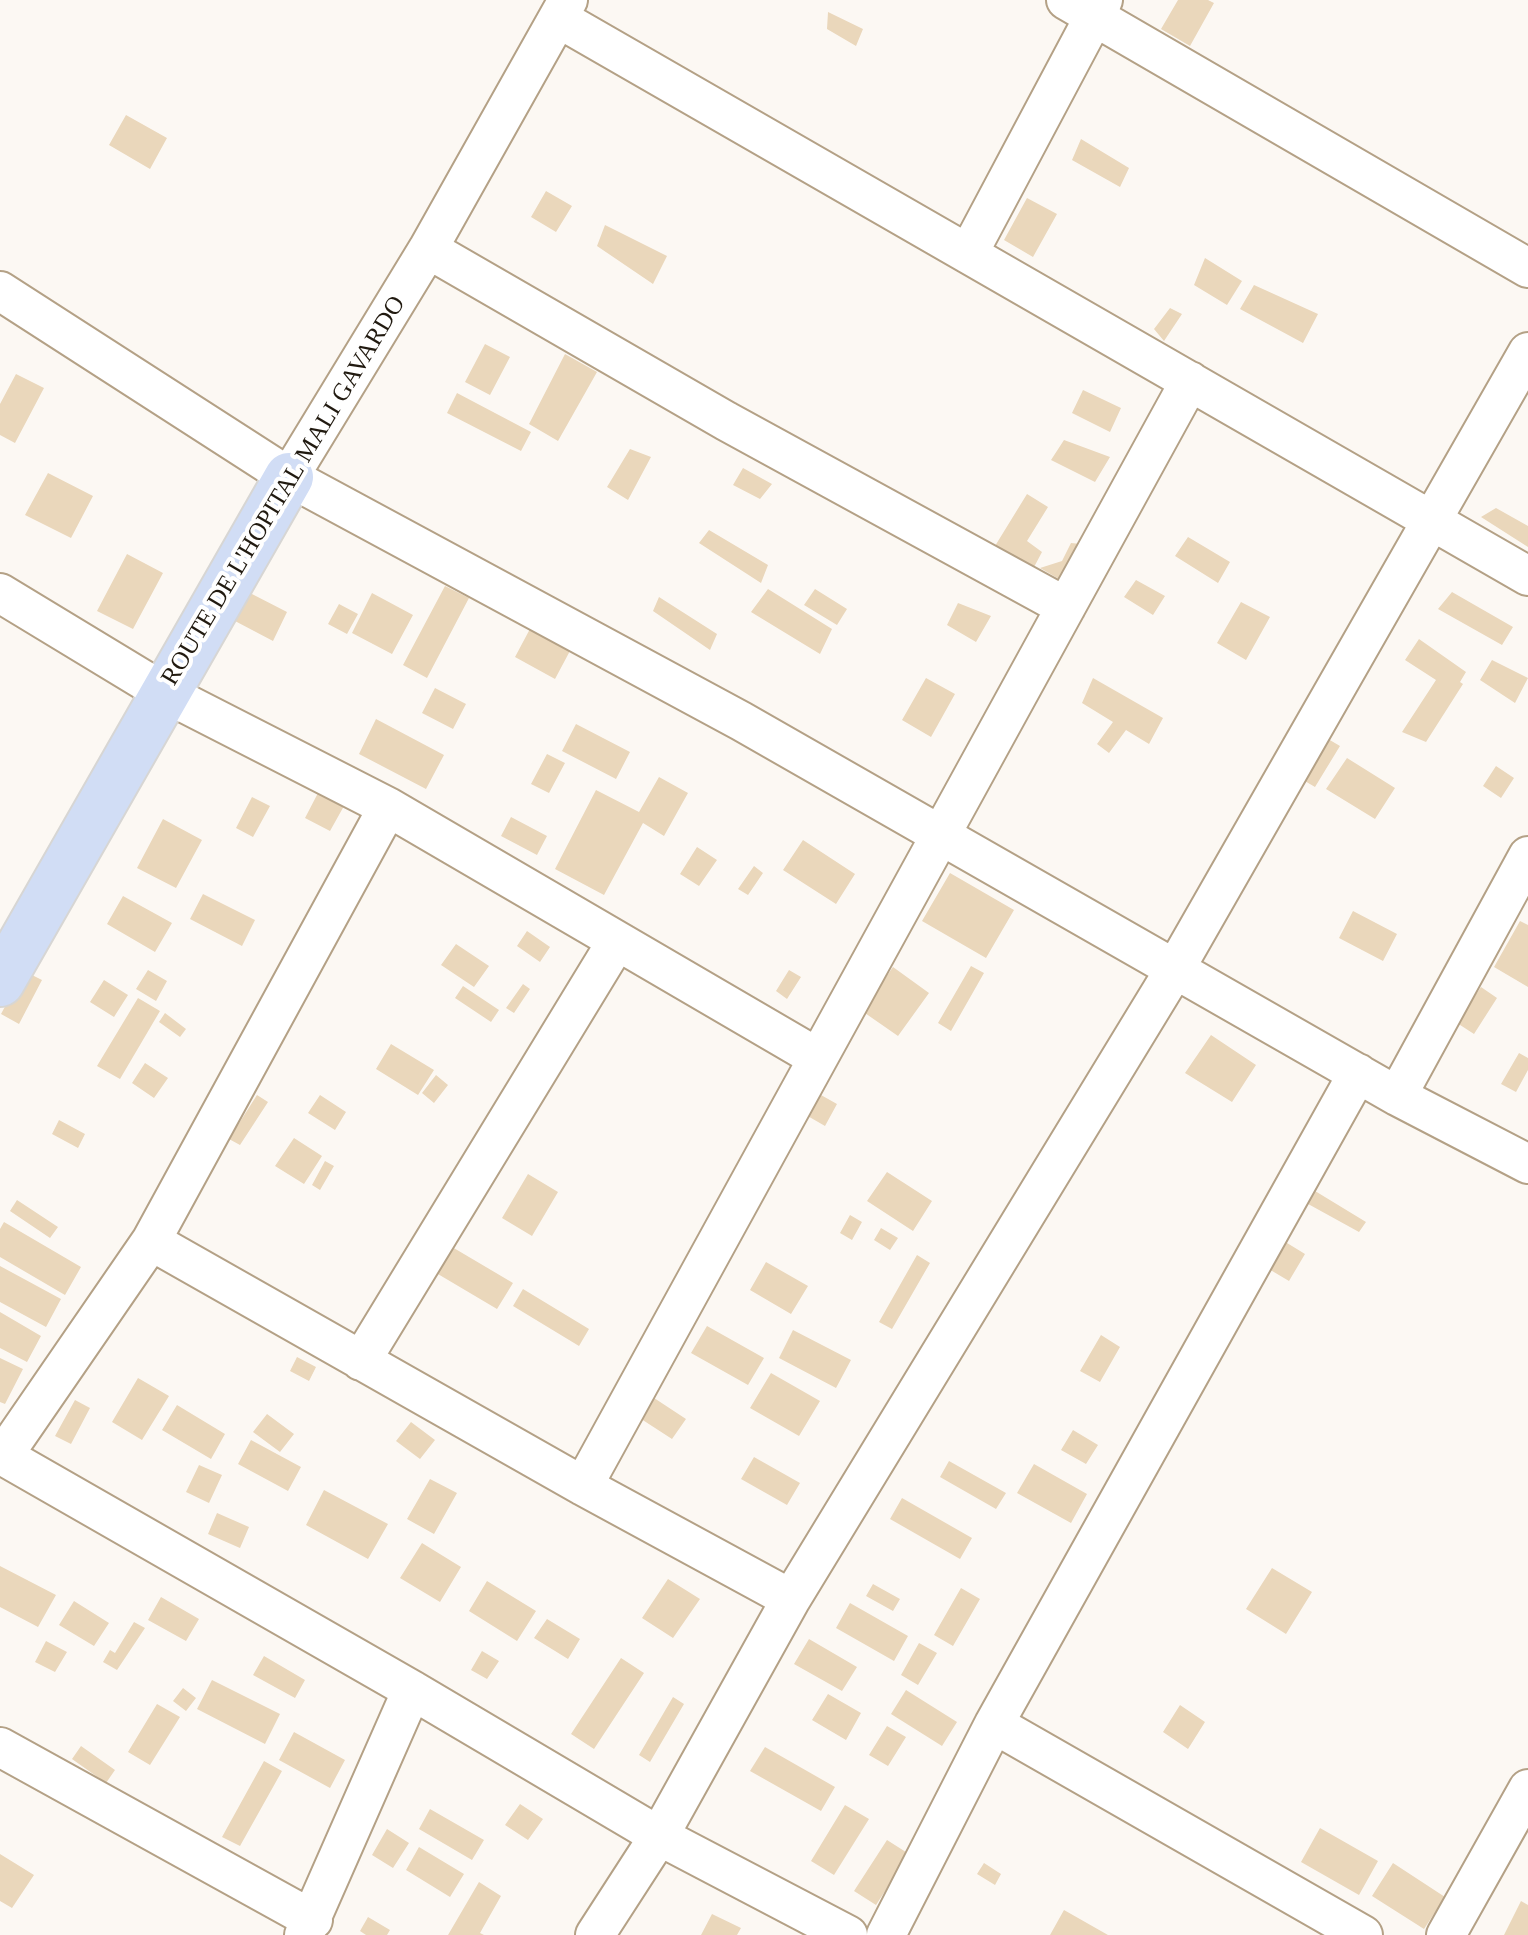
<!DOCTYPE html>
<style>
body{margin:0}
canvas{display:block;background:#fcf8f3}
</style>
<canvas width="1528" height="1935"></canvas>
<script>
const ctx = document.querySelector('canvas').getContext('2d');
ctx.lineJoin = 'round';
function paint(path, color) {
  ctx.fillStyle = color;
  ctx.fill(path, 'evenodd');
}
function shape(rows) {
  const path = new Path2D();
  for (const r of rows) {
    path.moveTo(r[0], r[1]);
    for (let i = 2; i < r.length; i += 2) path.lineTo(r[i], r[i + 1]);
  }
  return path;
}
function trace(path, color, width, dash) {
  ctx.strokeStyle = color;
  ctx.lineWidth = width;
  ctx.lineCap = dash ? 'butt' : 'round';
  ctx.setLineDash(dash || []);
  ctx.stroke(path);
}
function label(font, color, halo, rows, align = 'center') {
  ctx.font = font + ' "Times New Roman",serif';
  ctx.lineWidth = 8;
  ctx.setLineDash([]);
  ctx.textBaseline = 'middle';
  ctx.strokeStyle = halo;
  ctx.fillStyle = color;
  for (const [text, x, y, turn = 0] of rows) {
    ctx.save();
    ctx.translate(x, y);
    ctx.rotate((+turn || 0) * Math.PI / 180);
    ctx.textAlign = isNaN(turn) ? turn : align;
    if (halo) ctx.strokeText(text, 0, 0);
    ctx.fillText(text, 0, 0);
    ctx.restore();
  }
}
paint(shape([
 [1178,0,1208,0,1214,3,1190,46,1161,29],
 [828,12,863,29,856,46,827,29],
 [126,115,167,138,150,169,109,145],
 [1081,139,1129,168,1120,187,1072,160],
 [546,191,572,206,556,232,531,217],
 [1027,198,1057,214,1033,257,1004,240],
 [605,225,667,256,653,284,597,246],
 [1205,258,1242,281,1227,305,1194,285],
 [1254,285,1318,314,1303,343,1240,309],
 [1170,308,1182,314,1164,341,1154,329],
 [485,344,510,357,490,395,465,382],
 [565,354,597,372,558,441,529,424],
 [16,374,44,388,15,443,0,435,0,404],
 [1083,390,1121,408,1110,432,1072,413],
 [457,393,531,432,521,451,447,413],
 [1064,440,1110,457,1095,482,1051,460],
 [630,449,651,457,628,500,607,487],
 [743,468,772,484,760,499,733,485],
 [48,473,93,496,71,538,25,515],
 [1027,494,1048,507,1027,541,1042,552,1033,569,995,546],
 [1496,508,1528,526,1528,547,1481,517],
 [709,530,768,565,761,583,699,543],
 [1188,537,1230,562,1218,583,1175,556],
 [1071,543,1081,544,1059,579,1040,568,1062,561],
 [127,554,163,573,133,629,97,611],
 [1136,580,1165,596,1153,615,1124,597],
 [445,586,469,598,427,678,403,665],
 [768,589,832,629,820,654,751,612],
 [815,589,847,609,837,625,804,605],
 [1452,592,1513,627,1502,645,1438,609],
 [250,593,287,612,273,641,235,621],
 [372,593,413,615,392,654,352,633],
 [659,597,717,634,710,650,653,611],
 [1241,602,1270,617,1246,660,1217,643],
 [958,603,991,616,976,642,947,625],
 [339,604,358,614,347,634,328,624],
 [531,627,571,649,555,679,515,657],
 [1419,639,1466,672,1460,682,1463,684,1426,742,1402,732,1436,680,1405,660],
 [1492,660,1528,678,1515,703,1480,680],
 [926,678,955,694,931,737,902,720],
 [1093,678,1163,718,1149,744,1126,730,1109,753,1097,744,1113,722,1082,703],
 [435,688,466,704,453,729,422,713],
 [376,719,444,755,426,789,359,754],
 [576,724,630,752,616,779,562,751],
 [1323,736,1340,746,1315,787,1298,777],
 [547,754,565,763,549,793,531,784],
 [1347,758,1395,788,1375,819,1326,789],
 [1496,766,1514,778,1501,798,1483,786],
 [659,777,688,793,664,836,643,823,604,895,555,869,596,790,639,812],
 [318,793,344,806,330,831,305,818],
 [252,797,270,806,253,837,236,828],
 [511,817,547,836,537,855,501,836],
 [163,819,202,840,176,888,137,868],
 [803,840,855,874,836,904,783,870],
 [697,847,717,860,699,886,680,874],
 [754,866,763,873,748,895,738,889],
 [950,873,1014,910,986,958,922,921],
 [203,894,255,920,242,946,190,919],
 [123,896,172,923,155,952,107,924],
 [1353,911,1397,934,1383,961,1339,938],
 [1520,921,1528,925,1528,987,1494,967],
 [527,931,550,947,540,962,517,946],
 [456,944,489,966,474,987,441,965],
 [971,966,984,973,951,1031,938,1023],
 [893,967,929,993,898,1036,862,1011],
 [148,970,167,981,156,1001,136,989],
 [789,970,801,977,787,999,776,991],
 [24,971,42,980,19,1024,1,1014],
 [104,980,128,995,114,1017,90,1002],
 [523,984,530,989,514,1013,506,1008],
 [463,986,499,1010,491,1022,455,998],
 [1481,987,1497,998,1474,1034,1457,1023],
 [138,998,160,1011,120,1079,97,1066],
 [165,1013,186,1029,180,1037,159,1022],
 [1211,1035,1256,1065,1232,1102,1185,1073],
 [391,1044,434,1070,418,1095,376,1069],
 [1519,1053,1528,1058,1528,1070,1516,1092,1501,1084],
 [145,1063,168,1078,154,1098,132,1083],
 [436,1075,448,1085,434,1103,422,1093],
 [812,1090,837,1104,825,1126,799,1111],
 [257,1095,268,1102,240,1145,229,1139],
 [320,1095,346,1112,335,1130,308,1113],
 [59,1120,85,1134,78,1148,52,1134],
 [294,1138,322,1156,304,1184,275,1166],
 [325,1161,334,1166,320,1190,312,1185],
 [887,1172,932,1201,913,1231,867,1201],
 [528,1174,558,1192,532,1236,502,1218],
 [1297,1180,1366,1222,1359,1232,1290,1194],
 [17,1200,58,1227,50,1238,10,1211],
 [850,1215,862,1222,852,1240,840,1233],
 [4,1222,81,1267,65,1295,0,1257,0,1229],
 [881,1228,898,1238,890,1250,874,1240],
 [1274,1235,1305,1254,1289,1281,1257,1262],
 [447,1244,513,1283,497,1309,421,1264],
 [917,1255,930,1263,892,1329,879,1322],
 [766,1262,808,1286,791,1314,750,1290],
 [0,1266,61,1299,46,1327,0,1302],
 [523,1289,589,1329,579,1346,513,1306],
 [0,1312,41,1336,27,1362,0,1348],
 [707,1326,764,1358,748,1385,691,1353],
 [793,1330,851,1360,836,1388,779,1358],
 [1101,1335,1120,1347,1100,1382,1080,1371],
 [297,1357,316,1367,309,1381,290,1371],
 [0,1358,23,1369,5,1404,0,1402],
 [771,1373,820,1401,799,1436,750,1408],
 [138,1378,169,1396,142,1440,112,1422],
 [648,1394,686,1419,672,1439,635,1415],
 [75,1400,90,1408,71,1444,55,1436],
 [177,1405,225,1434,211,1459,162,1430],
 [267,1414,294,1434,280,1452,253,1432],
 [411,1422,435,1440,420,1459,396,1441],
 [1073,1430,1098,1445,1086,1464,1061,1450],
 [251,1440,301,1467,288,1491,238,1464],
 [754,1457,800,1483,787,1505,741,1479],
 [949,1461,1006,1493,996,1509,940,1477],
 [1034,1464,1087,1494,1071,1523,1017,1493],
 [199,1465,222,1475,209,1503,186,1492],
 [430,1479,457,1493,434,1534,407,1519],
 [324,1490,388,1524,368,1559,306,1525],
 [902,1498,972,1538,960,1559,890,1519],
 [217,1513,249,1527,240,1548,208,1534],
 [422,1543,461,1567,440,1602,400,1578],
 [0,1566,56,1595,38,1627,0,1607],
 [1272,1568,1312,1592,1286,1634,1246,1609],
 [668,1579,700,1599,673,1638,642,1618],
 [487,1581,536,1611,517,1641,469,1611],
 [873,1584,900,1599,893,1611,866,1596],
 [961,1588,980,1599,953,1646,934,1635],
 [161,1597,199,1619,186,1641,148,1620],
 [74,1601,109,1623,94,1646,59,1625],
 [850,1603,908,1636,894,1661,836,1628],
 [547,1619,580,1639,568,1659,534,1638],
 [134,1622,145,1628,117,1670,103,1662,110,1650,115,1653],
 [809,1639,857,1667,842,1691,794,1664],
 [46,1641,67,1652,55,1672,35,1662],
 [919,1643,937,1653,918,1685,901,1675],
 [482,1651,499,1661,487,1679,471,1670],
 [264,1656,305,1680,295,1698,253,1675],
 [621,1658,644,1673,594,1749,571,1734],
 [212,1680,280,1714,265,1744,197,1709],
 [183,1688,196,1698,186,1711,173,1701],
 [906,1690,957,1722,942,1746,891,1714],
 [828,1694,861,1713,846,1740,812,1720],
 [673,1697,684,1704,650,1762,639,1755],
 [157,1704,180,1717,150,1765,128,1752],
 [1180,1705,1205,1722,1188,1749,1163,1732],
 [887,1726,906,1737,888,1766,869,1755],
 [294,1732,345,1760,330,1788,279,1760],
 [81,1746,115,1770,106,1783,72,1759],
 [765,1747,835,1787,821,1811,750,1771],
 [264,1761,282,1771,240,1846,222,1837],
 [520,1804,543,1819,528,1840,505,1825],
 [845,1805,869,1819,834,1875,811,1861],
 [430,1809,484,1840,472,1860,419,1829],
 [1320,1828,1378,1861,1359,1895,1301,1862],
 [387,1829,409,1843,393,1868,372,1855],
 [887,1840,909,1854,876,1905,854,1891],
 [419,1847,464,1874,450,1897,406,1870],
 [0,1854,34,1875,12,1908,0,1901],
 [984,1863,1001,1874,995,1885,977,1874],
 [1393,1863,1445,1897,1424,1929,1372,1896],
 [479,1882,501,1896,480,1933,484,1935,448,1935],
 [1521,1901,1528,1905,1528,1935,1504,1935],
 [1064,1910,1108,1935,1050,1935],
 [712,1914,741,1928,737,1935,701,1935],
 [368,1917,390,1930,387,1935,366,1935,360,1931]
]), '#ead7bb');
const minor = shape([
 [1066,0,1528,268],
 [558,18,1528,576],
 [428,249,726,421,1066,607],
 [968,254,1103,0],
 [0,291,289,477,741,721,1397,1096,1528,1164],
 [289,477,428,249,568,0],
 [0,593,165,693,388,807,818,1058],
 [1397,1096,1528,856],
 [151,1241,583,1486,791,1599],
 [361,1361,617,941],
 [0,1454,412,1690,659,1836,848,1935],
 [3,1456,151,1241,388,807],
 [583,1486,1190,381],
 [994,1724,1363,1935],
 [0,1747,313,1920],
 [304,1935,412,1690],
 [595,1935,659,1836,791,1599,1175,969,1528,352],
 [886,1935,994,1724,1358,1073],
 [1446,1935,1528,1789]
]);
const major = shape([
 [0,982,289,477]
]);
trace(minor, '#b4a186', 42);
trace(major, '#d7d6d4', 52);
trace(minor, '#fff', 38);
trace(major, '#d1ddf5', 48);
label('25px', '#211a10', '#fff', [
 ["ROUTE DE L'HOPITAL MALI GAVARDO",284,491,-59]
]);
</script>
